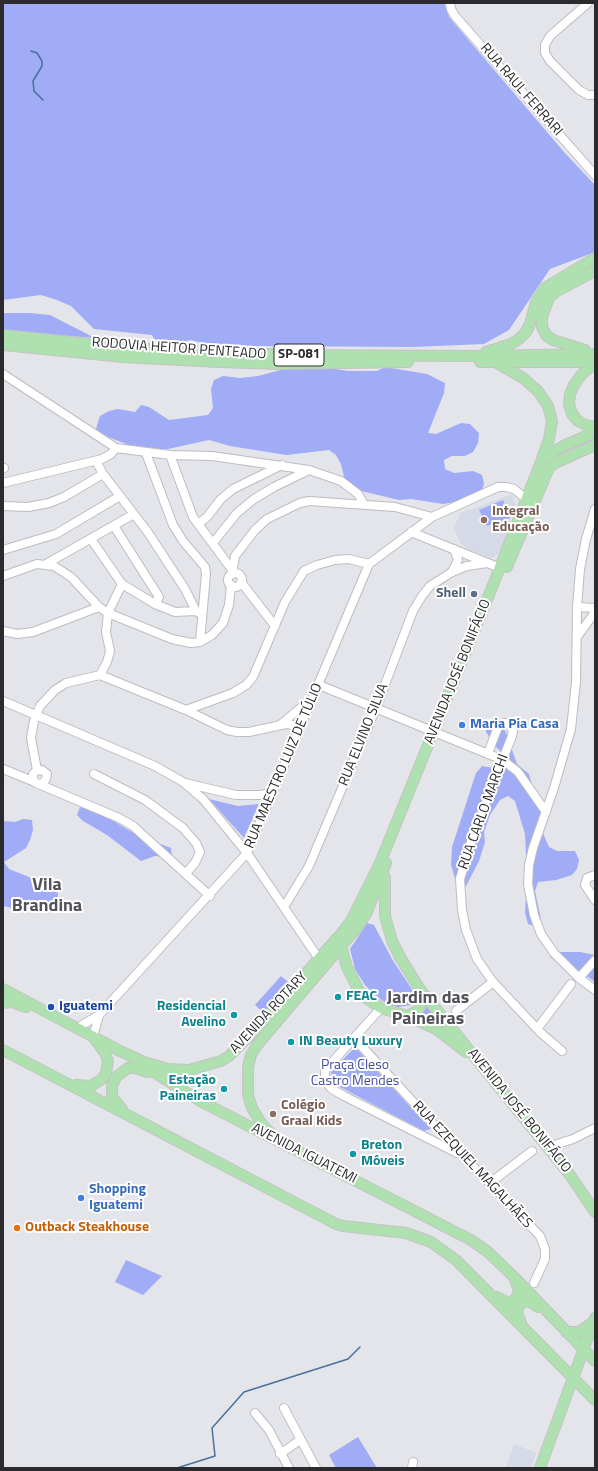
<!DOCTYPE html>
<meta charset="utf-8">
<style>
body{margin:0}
#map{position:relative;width:598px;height:1471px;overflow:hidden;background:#e3e5eb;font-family:"Titillium Web",sans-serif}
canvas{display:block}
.frame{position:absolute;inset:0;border:4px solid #2b2b2e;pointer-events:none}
</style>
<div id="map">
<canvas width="598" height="1471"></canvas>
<div class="frame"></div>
</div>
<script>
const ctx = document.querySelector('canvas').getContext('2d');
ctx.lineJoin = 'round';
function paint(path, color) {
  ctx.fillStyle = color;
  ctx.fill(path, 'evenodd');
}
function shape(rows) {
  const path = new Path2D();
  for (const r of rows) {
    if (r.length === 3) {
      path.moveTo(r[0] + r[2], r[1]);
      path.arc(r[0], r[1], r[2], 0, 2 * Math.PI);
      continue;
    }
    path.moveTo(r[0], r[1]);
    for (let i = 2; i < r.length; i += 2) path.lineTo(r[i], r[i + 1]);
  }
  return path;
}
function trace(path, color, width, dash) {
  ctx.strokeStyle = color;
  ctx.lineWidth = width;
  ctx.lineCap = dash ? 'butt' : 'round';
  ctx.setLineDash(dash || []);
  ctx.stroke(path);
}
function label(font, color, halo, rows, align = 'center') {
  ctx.font = font + ' "Titillium Web",sans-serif';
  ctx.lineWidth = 4;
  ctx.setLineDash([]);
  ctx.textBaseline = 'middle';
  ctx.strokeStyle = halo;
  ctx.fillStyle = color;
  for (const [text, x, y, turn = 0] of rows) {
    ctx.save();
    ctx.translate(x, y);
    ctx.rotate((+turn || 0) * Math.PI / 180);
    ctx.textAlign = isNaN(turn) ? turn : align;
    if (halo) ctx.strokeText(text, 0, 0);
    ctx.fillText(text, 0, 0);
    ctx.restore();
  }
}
paint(shape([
 [512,494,516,504,500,552,492,558,466,549,459,541,454,527,461,513],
 [514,1444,536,1453,531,1468,506,1468]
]), '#d6d9e6');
paint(shape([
 [3,3,444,3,449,17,564,152,595,185,595,252,550,269,509,330,484,344,413,347,255,346,206,344,191,340,172,344,154,339,152,335,94,329,71,306,57,300,41,295,3,300],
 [3,313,29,313,50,315,95,338,3,331],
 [311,362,323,367,348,371,377,371,385,367,427,374,445,383,444,393,428,433,436,434,461,423,470,424,479,433,478,443,473,452,465,456,452,456,444,460,445,469,454,473,473,471,482,475,484,484,480,495,463,501,443,504,411,499,399,500,353,489,346,485,341,464,336,455,329,450,286,455,230,446,209,440,168,449,160,449,129,445,95,432,100,416,109,411,118,409,135,412,141,405,149,407,169,420,208,415,213,408,211,389,214,380,223,376,240,378,258,376],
 [503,500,510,518,487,526,479,510],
 [486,724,496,725,505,730,517,764,529,774,534,792,546,806,542,831,549,847,557,851,575,851,579,860,577,869,572,875,556,880,538,882,535,891,541,919,537,927,528,924,525,913,527,878,525,834,515,801,508,796,500,800,490,815,484,832,485,842,479,861,465,888,456,882,451,865,452,847,476,773,482,766,500,769,509,768,510,760,497,748,486,732],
 [209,799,238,806,259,804,244,838],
 [80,807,105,816,137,835,171,848,172,857,155,856,141,861,107,835,83,821,77,815],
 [23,819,32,820,33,830,30,840,26,848,4,862,9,869,34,879,58,893,57,902,50,909,42,912,21,910,3,906,3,821,15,822],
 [367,923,374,925,392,959,411,988,416,1000,412,1005,398,1007,386,1003,377,997,365,985,355,969,350,949],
 [552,952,580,952,595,955,595,982,581,972,553,959,550,957],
 [281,976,292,985,266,1015,255,1005],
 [427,1002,466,1048,415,1016,424,1008],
 [355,1047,431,1129,424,1131,336,1085,332,1079,331,1072],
 [126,1260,162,1276,143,1295,115,1282],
 [358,1437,377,1468,336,1468,329,1455]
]), '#a0acf5');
trace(shape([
 [31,51,37,53,42,61,42,66,33,81,34,91,43,100],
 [177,1468,215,1456,212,1428,244,1392,348,1359,360,1347]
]), '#49719c', 1.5);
const minor = shape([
 [450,3,451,9,455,16,595,175],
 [588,3,550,36,545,45,545,53,550,61,579,90,588,95,595,95],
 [3,374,116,448,170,455,212,456,309,470,341,481,358,494,364,504],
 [146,453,173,525,183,541,205,567,206,574,200,642],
 [170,455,193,517,233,571],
 [96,461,103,474,147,531,185,589,196,611,202,615],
 [3,468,4,468],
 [3,483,102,459,111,454,116,448],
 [3,506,28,507,49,503,64,497,103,474],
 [595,509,586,539,580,569,577,607,576,682,571,729,554,788,533,848,529,865,528,884,534,915,541,934,554,953,579,978,595,990],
 [198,524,207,517,221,499,233,489,282,465],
 [114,526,159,597,155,604],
 [411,532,500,568],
 [91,539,122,584,155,604,175,612,196,611],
 [213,543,237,513,254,499,274,487,309,470],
 [3,550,56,534,120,496],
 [46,564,134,514],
 [452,572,458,560,454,549],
 [235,580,7],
 [232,574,235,556,255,530,267,519,300,503,309,501,395,507,432,517],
 [3,576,37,564,54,566,71,577,99,607,108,613,172,639,191,643,200,642,212,635,223,623,229,605,231,585],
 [241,582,275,626],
 [577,607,595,608],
 [3,631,17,634,33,632,99,607],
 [577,637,595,612],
 [100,675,107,662,110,651,106,632,108,613,122,584],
 [319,685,503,760,518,772,546,812],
 [3,701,155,766,183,782,203,799,247,853,319,959],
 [186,710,233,693,246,685,253,677,285,602,304,571,317,565,335,560,349,559,369,564],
 [281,724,309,701],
 [488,753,498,727,505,723,509,724,513,731,512,736,473,835,460,879,462,910,466,930,477,959,493,982,541,1033,562,1051],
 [3,769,35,782],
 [37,770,31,738,34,721,40,706,55,690,66,683,100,675,186,710,227,730,237,732,249,732,286,724,300,726],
 [94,774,145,800,183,828,196,843,200,852,195,863,186,873],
 [185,783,236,795,260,795,273,793],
 [39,784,43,783,46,779,47,774,42,770,36,771,33,774,33,779,36,783,119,818,133,826,210,896],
 [595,875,587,878,585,885,595,900],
 [284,907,309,866,376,708,413,611,422,596,430,586,452,572,467,566,487,563],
 [579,978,595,960],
 [381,1008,325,1070,325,1081,332,1089,344,1096,457,1153],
 [456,1011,493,982],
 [77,1028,99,1015,247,853,369,564,432,517,498,487,506,487,514,489,525,498],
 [537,1029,571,984],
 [93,1037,99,1015],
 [354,1038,462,1155,540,1236,545,1249,545,1259,534,1283],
 [548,1147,573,1139,595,1128],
 [490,1183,532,1151],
 [284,1408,316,1468],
 [255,1413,269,1430,289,1468],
 [280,1454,300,1440],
 [412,1468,413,1462]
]);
const major = shape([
 [3,335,130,348,287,355,475,356,595,354],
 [3,345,123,357,219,362,280,364,408,362],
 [585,350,553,340,546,335,542,327,542,317,549,298,555,292,595,271],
 [486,352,511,344,519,339,526,332,530,324,536,302,545,288,595,258],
 [480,362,595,362],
 [497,363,523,378,538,391,548,406,552,421,549,439,542,458],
 [595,363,582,374,574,385,570,394,569,404,572,414,578,421,586,425,595,427],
 [507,567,549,468,555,463,595,445],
 [385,877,385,916,392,941,400,957,419,988,570,1175,595,1212],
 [340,943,347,967,359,991,366,998,381,1008,407,1016,436,1029,466,1052],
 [3,989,122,1052],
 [3,1003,12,1002,26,1007],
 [407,1016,417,1011,420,1007,423,993],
 [3,1050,336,1224,343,1226,406,1233,431,1242,456,1260,595,1400],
 [118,1050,144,1062,168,1069,189,1070,221,1061,229,1056,258,1027,340,935,351,921,380,863,493,585,542,459,563,446,595,432],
 [142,1065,202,1102,471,1240,488,1252,514,1277,595,1361],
 [76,1085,91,1086,102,1079,106,1073,108,1061,105,1053,95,1039],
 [122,1109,112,1097,112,1086,116,1077,128,1068,136,1068,147,1072],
 [277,1140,261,1123,252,1108,248,1095,248,1067,251,1055,257,1045,359,925,367,912,386,863],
 [497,1297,509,1303,513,1302,518,1295,519,1290,515,1280],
 [521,1323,517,1312,519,1305,525,1301,530,1302,538,1307],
 [566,1332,579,1332,592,1323],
 [540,1468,595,1318]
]);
trace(minor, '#bcbdc3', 10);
trace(major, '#c4c4c4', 12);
trace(minor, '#fff', 8);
trace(major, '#afe0af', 10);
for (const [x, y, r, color] of [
 [484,520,4,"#8d6e63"],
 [474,594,4,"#5c6f8a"],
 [462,725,4,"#3f7fe0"],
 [338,997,4,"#0f9aa8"],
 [51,1007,4,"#1a4fb4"],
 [234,1015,4,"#0f9aa8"],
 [291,1042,4,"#0f9aa8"],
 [224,1089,4,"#0f9aa8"],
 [273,1114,4,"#8d6e63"],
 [353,1154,4,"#0f9aa8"],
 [81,1198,4,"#3f7fe0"],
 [17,1228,4,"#e8710a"]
]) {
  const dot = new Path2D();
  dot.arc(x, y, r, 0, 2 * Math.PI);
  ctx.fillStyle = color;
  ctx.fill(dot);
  trace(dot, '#fff', 1.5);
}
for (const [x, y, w] of [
 [299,355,50]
]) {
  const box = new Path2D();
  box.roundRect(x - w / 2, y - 11, w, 22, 3);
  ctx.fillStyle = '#fff';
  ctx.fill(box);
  trace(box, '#2b2b2e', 1);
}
label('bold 13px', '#2b2b2e', null, [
 ["SP-081",299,355]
]);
label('14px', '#2b2b2e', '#fff', [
 ["RUA RAUL FERRARI",521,90,49],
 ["RODOVIA HEITOR PENTEADO",179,349,4],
 ["AVENIDA JOSÉ BONIFÁCIO",458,672,-68],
 ["RUA ELVINO SILVA",364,735,-68],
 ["RUA MAESTRO LUIZ DE TÚLIO",284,766,-67],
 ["RUA CARLO MARCHI",484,812,-70],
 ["AVENIDA ROTARY",269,1013,-47],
 ["AVENIDA JOSÉ BONIFÁCIO",519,1111,51],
 ["AVENIDA IGUATEMI",304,1154,27],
 ["RUA EZEQUIEL MAGALHÃES",472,1165,47]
]);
label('bold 14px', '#785e54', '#fff', [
 ["Integral",492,512],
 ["Educação",492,528],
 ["Colégio",281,1106],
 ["Graal Kids",281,1122]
], 'left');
label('bold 14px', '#4e5e75', '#fff', [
 ["Shell",466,594]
], 'right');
label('bold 14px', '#366cbe', '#fff', [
 ["Maria Pia Casa",470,725],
 ["Shopping",89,1190],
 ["Iguatemi",89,1206]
], 'left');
label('bold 14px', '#0d838f', '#fff', [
 ["FEAC",346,997],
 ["Residencial",226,1007,"right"],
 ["Avelino",226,1023,"right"],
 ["IN Beauty Luxury",299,1042],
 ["Estação",216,1081,"right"],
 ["Paineiras",216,1097,"right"],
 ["Breton",361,1146],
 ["Móveis",361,1162]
], 'left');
label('bold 14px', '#164399', '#fff', [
 ["Iguatemi",59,1007]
], 'left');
label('14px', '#454ca3', '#fff', [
 ["Praça Cleso",355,1066],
 ["Castro Mendes",355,1082]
]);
label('bold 14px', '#c56008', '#fff', [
 ["Outback Steakhouse",25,1228]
], 'left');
label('bold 18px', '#525359', '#fff', [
 ["Vila",47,886],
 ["Brandina",47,907],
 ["Jardim das",428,999],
 ["Paineiras",428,1020]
]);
</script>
